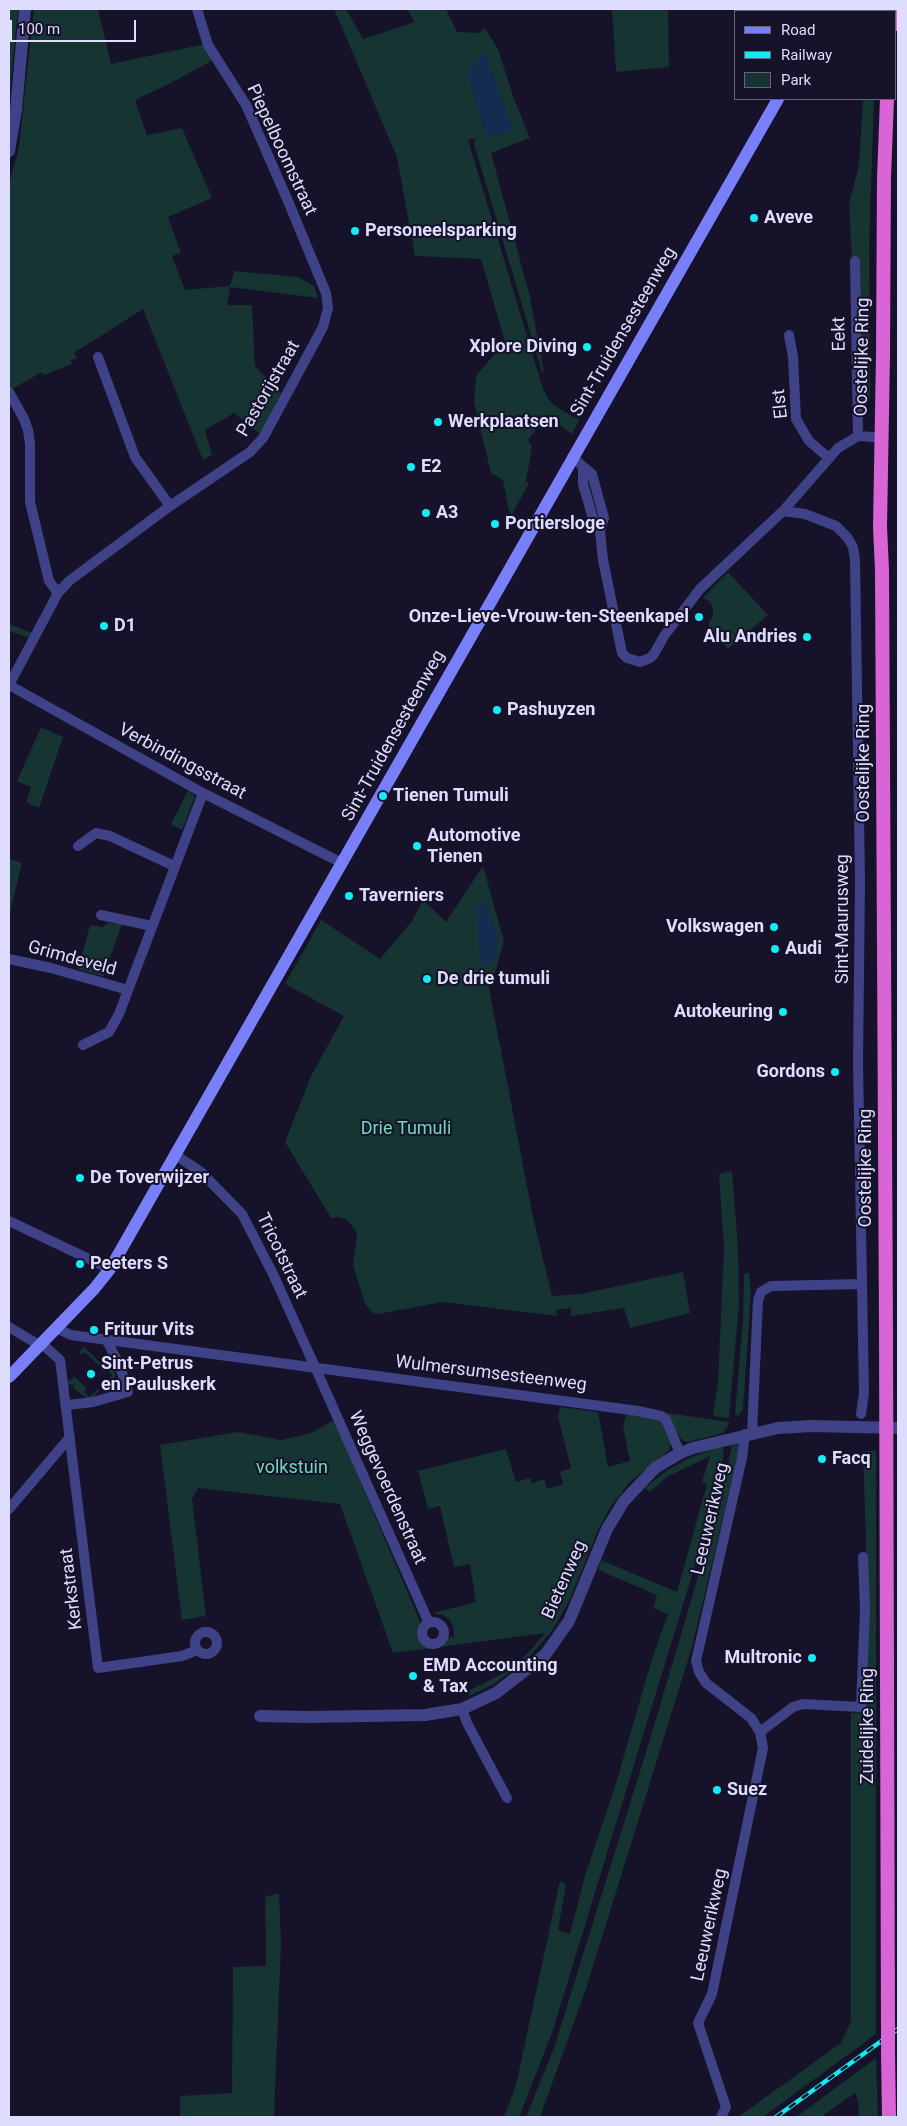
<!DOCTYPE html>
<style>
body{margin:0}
#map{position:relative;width:907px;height:2126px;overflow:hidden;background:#15122a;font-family:Roboto,sans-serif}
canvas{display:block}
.frame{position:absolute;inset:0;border:10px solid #dfddfd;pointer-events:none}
.legend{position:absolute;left:734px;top:10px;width:162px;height:90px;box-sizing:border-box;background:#15122a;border:1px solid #66637e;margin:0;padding:6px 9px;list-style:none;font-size:15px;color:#dfddfd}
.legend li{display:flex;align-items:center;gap:10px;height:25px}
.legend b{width:25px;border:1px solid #66637e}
.scale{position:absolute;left:10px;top:20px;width:126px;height:22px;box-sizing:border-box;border:2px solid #dfddfd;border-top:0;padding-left:6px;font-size:15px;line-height:18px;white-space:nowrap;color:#dfddfd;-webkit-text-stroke:4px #15122a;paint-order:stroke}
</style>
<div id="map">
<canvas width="907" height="2126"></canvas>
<div class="frame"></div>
<ul class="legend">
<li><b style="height:6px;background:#797ff9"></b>Road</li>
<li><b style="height:6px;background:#13ecf4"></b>Railway</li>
<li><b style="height:14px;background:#163431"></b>Park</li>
</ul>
<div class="scale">100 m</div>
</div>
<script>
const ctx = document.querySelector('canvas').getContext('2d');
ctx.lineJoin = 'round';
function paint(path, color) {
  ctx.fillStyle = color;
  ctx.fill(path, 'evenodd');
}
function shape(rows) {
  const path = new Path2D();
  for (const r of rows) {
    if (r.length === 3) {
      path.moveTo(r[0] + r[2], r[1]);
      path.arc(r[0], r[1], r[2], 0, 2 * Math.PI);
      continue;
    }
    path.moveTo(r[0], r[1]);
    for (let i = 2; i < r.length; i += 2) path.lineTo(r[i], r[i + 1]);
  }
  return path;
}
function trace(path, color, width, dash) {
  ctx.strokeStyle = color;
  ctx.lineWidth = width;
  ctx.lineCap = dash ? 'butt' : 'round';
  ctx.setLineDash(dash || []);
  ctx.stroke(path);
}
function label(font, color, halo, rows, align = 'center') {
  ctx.font = font + ' Roboto,sans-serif';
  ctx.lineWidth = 4;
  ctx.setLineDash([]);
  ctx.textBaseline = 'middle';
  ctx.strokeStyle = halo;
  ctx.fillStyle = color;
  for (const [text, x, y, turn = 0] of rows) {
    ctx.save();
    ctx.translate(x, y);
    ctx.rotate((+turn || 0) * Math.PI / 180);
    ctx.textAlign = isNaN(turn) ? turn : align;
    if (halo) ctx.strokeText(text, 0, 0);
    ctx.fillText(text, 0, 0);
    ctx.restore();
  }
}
paint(shape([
 [9,9,18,9,9,101],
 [34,9,98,9,111,64,205,44,213,60,167,85,135,100,147,135,182,128,212,198,168,217,181,253,172,256,185,290,230,286,234,271,299,277,314,286,318,298,230,287,227,305,252,305,255,366,281,393,260,434,234,413,205,430,212,455,203,460,143,309,74,353,77,358,71,360,72,364,44,375,42,372,12,389,9,386,9,185,19,147],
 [334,9,346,9,363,39,415,22,407,9,446,9,457,32,478,33,485,28,498,49,514,99,530,138,491,153,530,297,544,372,542,372,474,144,476,138,468,140,543,389,549,400,555,406,579,420,572,434,546,416,528,440,532,447,526,481,529,484,512,514,509,511,503,480,491,473,474,402,476,376,505,342,481,259,415,256,397,157],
 [612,9,668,9,669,67,616,72],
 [863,99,874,99,869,247,870,398,867,405,862,403,852,260,849,204,859,165],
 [728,572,768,615,728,649,708,625,713,616,713,607,709,601,703,598],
 [9,624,32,633,30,638,9,631],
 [41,727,63,737,39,808,26,802,31,787,17,781],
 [188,791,194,795,194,799,182,830,171,824],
 [9,859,22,863,9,916],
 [483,866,504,941,494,976,487,978,533,1217,552,1296,581,1294,683,1272,690,1313,630,1328,624,1308,571,1316,571,1308,556,1310,557,1316,443,1302,378,1314,373,1313,365,1304,353,1265,357,1236,355,1229,346,1219,338,1217,331,1218,285,1142,311,1076,344,1016,285,984,321,920,380,959,412,921,423,900,446,922],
 [108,923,122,924,103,977,78,969,90,925,103,927],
 [732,1171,738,1248,739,1303,729,1418,713,1416,718,1382,724,1248,719,1174],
 [749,1273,751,1290,743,1410,738,1416,735,1414,743,1319,744,1274],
 [84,1347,105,1367,111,1364,116,1375,114,1380,109,1378,112,1375,107,1370,105,1372,85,1352,81,1354,79,1352],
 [74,1376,87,1389,84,1392,89,1397,98,1389,99,1391,93,1397,88,1399,73,1388,74,1385,66,1384,67,1380,71,1381],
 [560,1407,598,1412,608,1467,630,1461,623,1426,626,1414,650,1417,661,1422,671,1443,670,1447,667,1452,630,1482,611,1506,599,1528,570,1599,552,1631,527,1659,494,1684,469,1696,468,1691,508,1671,531,1650,545,1633,393,1653,340,1504,198,1488,192,1499,206,1616,182,1620,160,1445,238,1432,281,1440,311,1433,334,1420,418,1617,421,1624,418,1637,424,1644,435,1647,441,1645,447,1638,454,1637,453,1626,449,1619,440,1613,438,1615,433,1613,476,1602,470,1564,454,1567,440,1506,428,1509,418,1471,506,1449,516,1482,530,1478,532,1483,544,1479,547,1489,563,1484,560,1472,571,1468,558,1417],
 [661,1412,728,1422,729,1425,723,1433,688,1442,682,1440],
 [738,1443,738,1455,692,1647,586,1989,540,2117,526,2117,554,2048,651,1736,716,1516,732,1446],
 [721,1446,724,1452,715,1500,552,2033,519,2117,504,2117,516,2085,560,1881,566,1885,558,1930,570,1934,586,1872,615,1787,651,1662,668,1614,653,1608,657,1595,598,1570,601,1560,677,1592,707,1484,702,1482,710,1456,667,1477,650,1492,645,1488,666,1471,689,1458],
 [876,1450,876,2034,763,2117,738,2117,841,2043,851,2021,851,1713,863,1712,868,1605,863,1452],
 [279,1893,281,1943,274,2117,180,2117,180,2096,232,2093,233,1967,266,1966,265,1897],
 [876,2058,878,2117,859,2117,858,2100,855,2093,821,2117,796,2117]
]), '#163431');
paint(shape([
 [485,52,513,130,486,138,467,71],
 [479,903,486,905,490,911,497,939,498,946,494,958,491,963,486,966,480,960,477,916,474,908]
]), '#122d4f');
trace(shape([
 [855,261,858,436],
 [789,335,793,357,796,419,809,441,829,458],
 [98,357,135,457,170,506],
 [9,392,24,419,28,430,30,444,30,502,49,581,58,593],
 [572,457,592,474,604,518,600,531,603,560,622,653,627,658,640,662,650,658,654,654,664,636,700,589,783,511,838,448,858,436,873,437],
 [583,468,583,484,594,522,600,531],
 [783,511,805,514,836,526,847,537,853,547,855,560,860,881,858,1063,864,1393,861,1414],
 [9,685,58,593,69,581,170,506,250,452,263,438,323,327,328,308,326,293,288,201,246,105,208,45,197,9],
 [9,685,203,793,342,863],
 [78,846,96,833,110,836,174,866],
 [101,915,152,926],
 [9,959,51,968,128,990],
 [83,1045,109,1032,119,1014,203,793],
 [174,1154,201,1172,242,1214,273,1274,315,1367,429,1623],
 [9,1221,110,1269],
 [9,1327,39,1345],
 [56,1328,71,1335,638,1411,661,1416,666,1420,680,1453],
 [41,1343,60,1360,98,1668,182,1656,197,1650],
 [67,1405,93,1402,128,1392,120,1366,106,1339],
 [752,1433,758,1300,761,1292,771,1286,862,1284],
 [9,1509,70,1437],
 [433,1633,11],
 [206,1643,11],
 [462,1709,467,1723,507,1798],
 [760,1732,793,1707,803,1704,861,1707,865,1609,863,1557],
 [721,2117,726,2107,698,2023,712,1994,763,1748,760,1732,751,1718,706,1683,699,1672,696,1661,742,1458,745,1434]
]), '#404287', 10);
trace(shape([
 [9,151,16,110,25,9],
 [260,1716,309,1717,425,1715,462,1709,496,1693,545,1655,569,1621,607,1529,624,1501,655,1468,680,1453,693,1448,778,1428,811,1426,898,1428]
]), '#404287', 12);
trace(shape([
 [828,11,829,9],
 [9,1377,94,1289,110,1269,778,99]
]), '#797ff9', 12);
trace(shape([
 [896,24,898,9],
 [887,99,884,178,883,355,880,527,882,570,886,1327,888,2025],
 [888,2053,889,2117]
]), '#d864d5', 14);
const rail = shape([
 [776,2117,898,2029]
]);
trace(rail, '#13ecf4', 4.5);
trace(rail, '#15122a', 2.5, [8]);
trace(shape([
 [888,2025,888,2053]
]), '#d864d5', 14);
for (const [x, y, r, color] of [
 [754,218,5,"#13ecf4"],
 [355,231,5,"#13ecf4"],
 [587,347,5,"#13ecf4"],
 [438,422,5,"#13ecf4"],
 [411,467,5,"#13ecf4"],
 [426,513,5,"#13ecf4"],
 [495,524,5,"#13ecf4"],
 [699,617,5,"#13ecf4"],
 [104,626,5,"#13ecf4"],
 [807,637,5,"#13ecf4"],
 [497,710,5,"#13ecf4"],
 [383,796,5,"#13ecf4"],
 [417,846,5,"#13ecf4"],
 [349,896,5,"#13ecf4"],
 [774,927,5,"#13ecf4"],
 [775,949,5,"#13ecf4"],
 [427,979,5,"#13ecf4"],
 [783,1012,5,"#13ecf4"],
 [835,1072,5,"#13ecf4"],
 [80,1178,5,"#13ecf4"],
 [80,1264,5,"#13ecf4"],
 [94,1330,5,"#13ecf4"],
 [91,1374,5,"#13ecf4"],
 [822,1459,5,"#13ecf4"],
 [812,1658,5,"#13ecf4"],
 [413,1676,5,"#13ecf4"],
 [717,1790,5,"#13ecf4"]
]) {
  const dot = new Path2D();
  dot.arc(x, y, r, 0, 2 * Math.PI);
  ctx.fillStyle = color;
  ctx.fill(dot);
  trace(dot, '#15122a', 2);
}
label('18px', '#dfddfd', '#15122a', [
 ["Piepelboomstraat",281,150,65],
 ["Sint-Truidensesteenweg",624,332,-60],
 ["Eekt",840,334,-91],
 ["Oostelijke Ring",863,357,-89],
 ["Pastorijstraat",269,389,-60],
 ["Elst",781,404,-96],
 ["Sint-Truidensesteenweg",394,736,-61],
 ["Verbindingsstraat",182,762,28],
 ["Oostelijke Ring",864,763,-90],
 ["Sint-Maurusweg",843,919,-90],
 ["Grimdeveld",72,959,15],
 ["Oostelijke Ring",866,1168,-90],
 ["Tricotstraat",281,1256,64],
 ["Wulmersumsesteenweg",491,1374,7],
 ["Weggevoerdenstraat",387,1488,66],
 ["Leeuwerikweg",711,1519,-77],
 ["Bietenweg",565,1580,-66],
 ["Kerkstraat",72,1589,-97],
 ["Zuidelijke Ring",868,1726,-90],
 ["Leeuwerikweg",710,1925,-78]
]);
label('bold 18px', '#dfddfd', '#15122a', [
 ["Aveve",764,218],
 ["Personeelsparking",365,231],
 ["Xplore Diving",577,347,"right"],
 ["Werkplaatsen",448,422],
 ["E2",421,467],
 ["A3",436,513],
 ["Portiersloge",505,524],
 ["Onze-Lieve-Vrouw-ten-Steenkapel",689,617,"right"],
 ["D1",114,626],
 ["Alu Andries",797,637,"right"],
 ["Pashuyzen",507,710],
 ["Tienen Tumuli",393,796],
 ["Automotive",427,836],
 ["Tienen",427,857],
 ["Taverniers",359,896],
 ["Volkswagen",764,927,"right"],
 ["Audi",785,949],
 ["De drie tumuli",437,979],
 ["Autokeuring",773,1012,"right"],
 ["Gordons",825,1072,"right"],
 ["De Toverwijzer",90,1178],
 ["Peeters S",90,1264],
 ["Frituur Vits",104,1330],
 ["Sint-Petrus",101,1364],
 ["en Pauluskerk",101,1385],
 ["Facq",832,1459],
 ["Multronic",802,1658,"right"],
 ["EMD Accounting",423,1666],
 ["& Tax",423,1687],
 ["Suez",727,1790]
], 'left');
label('18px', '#6bdcb8', '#15122a', [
 ["Drie Tumuli",406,1129],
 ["volkstuin",292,1468]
]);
</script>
